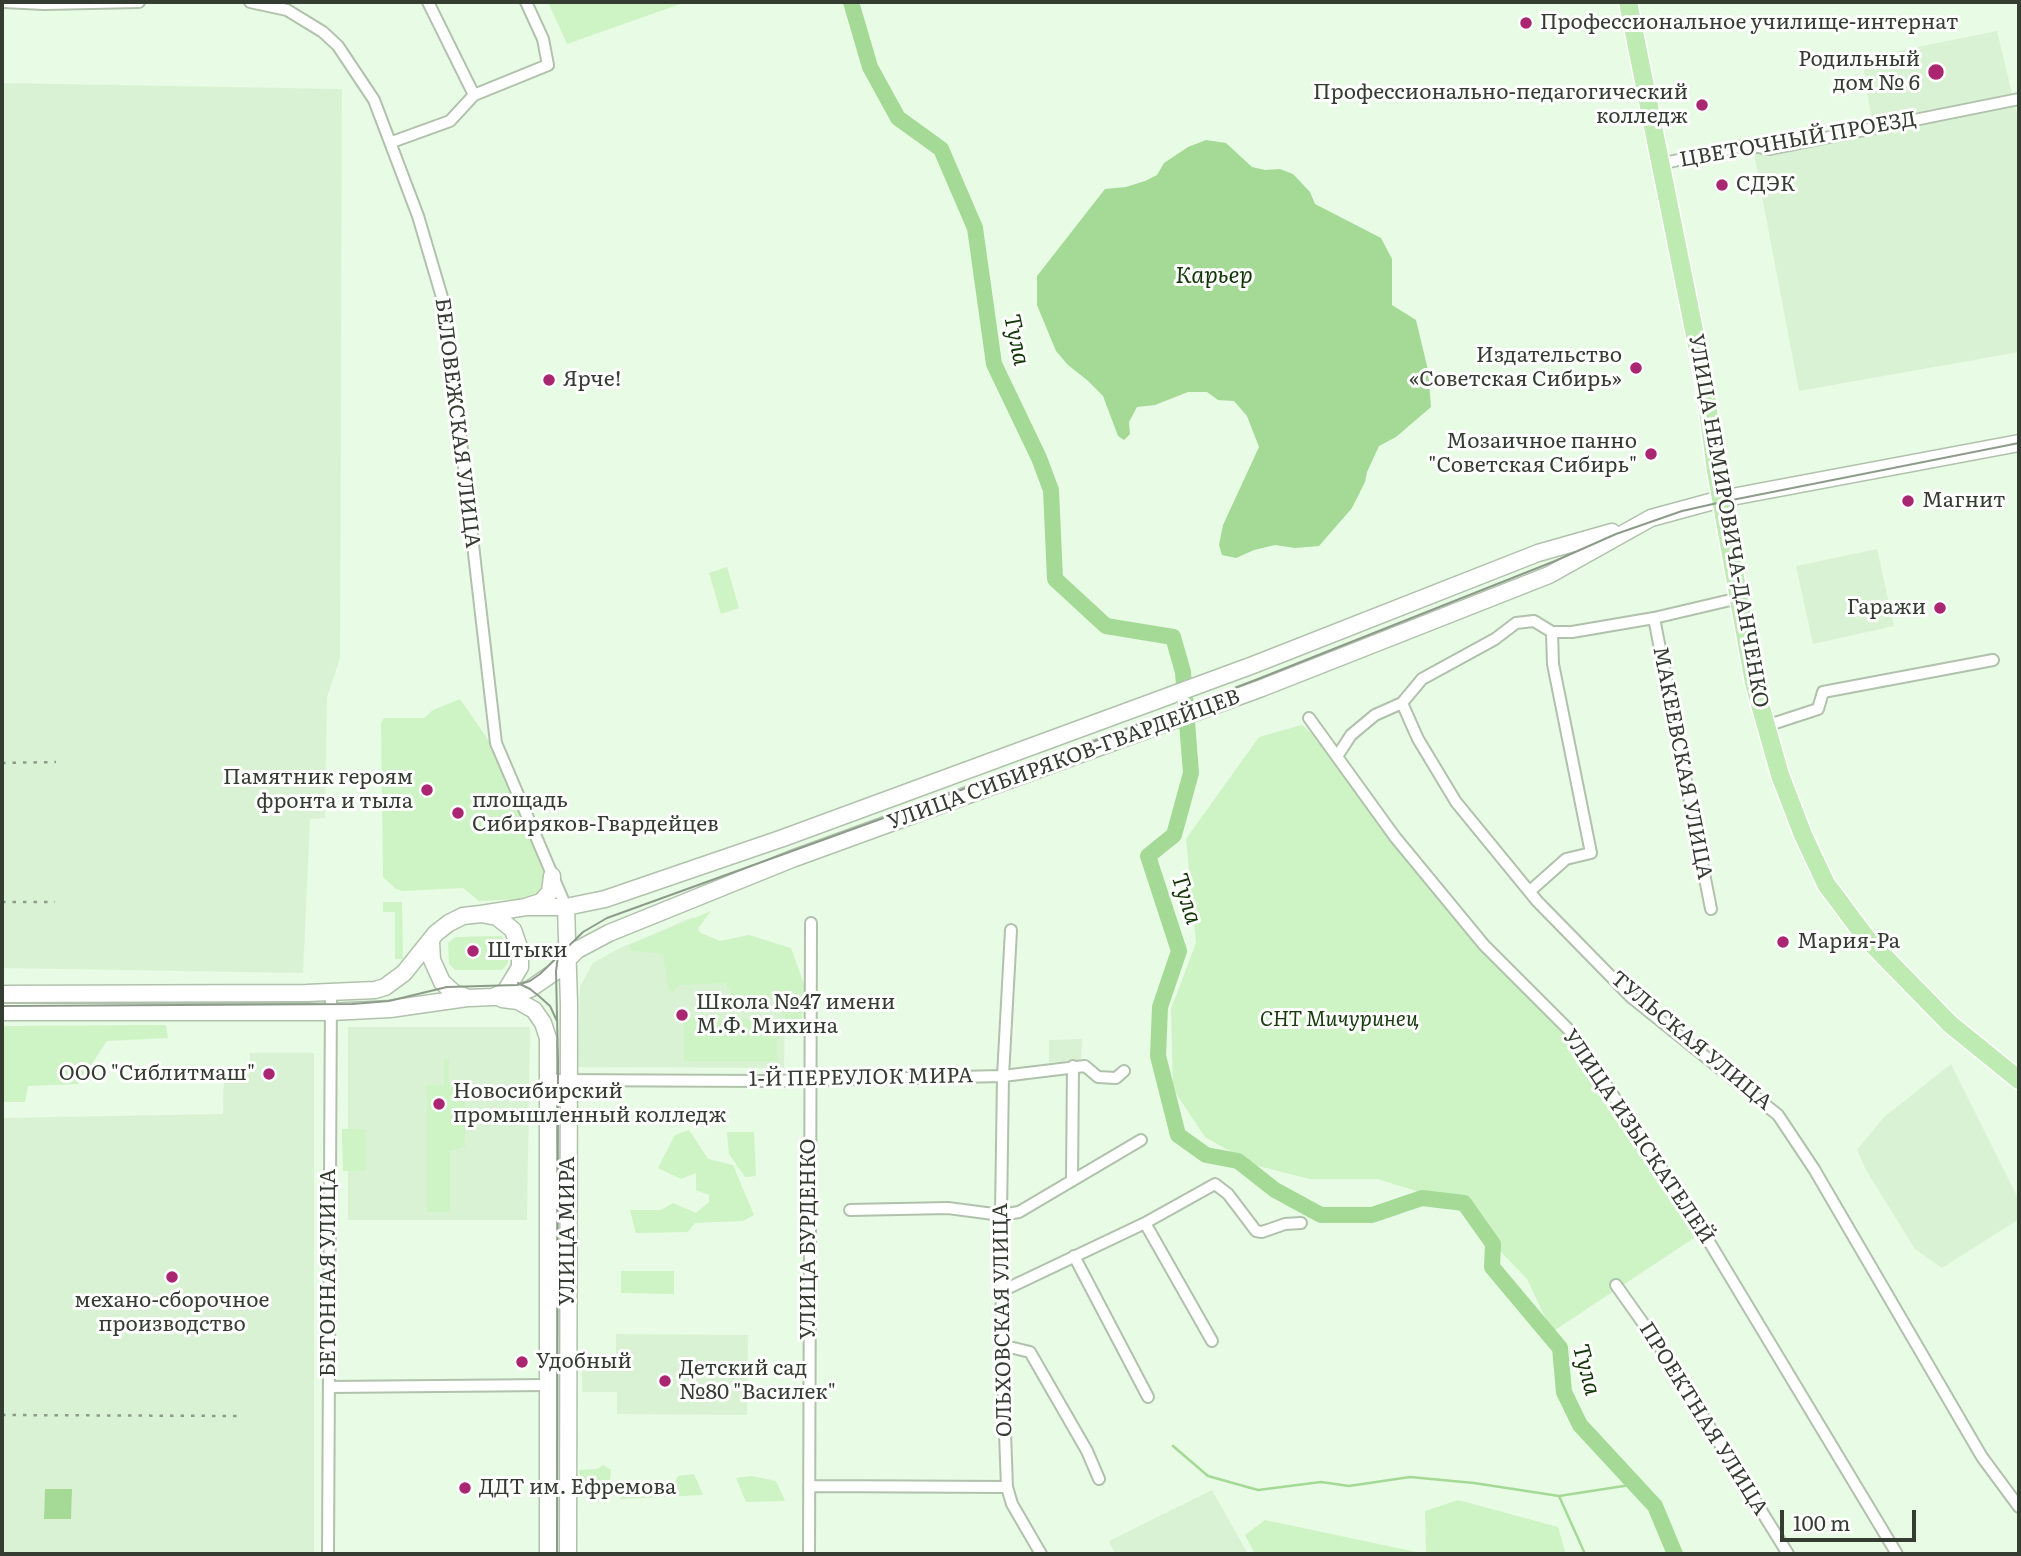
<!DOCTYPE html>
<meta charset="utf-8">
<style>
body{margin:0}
#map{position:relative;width:2021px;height:1556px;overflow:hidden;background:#e8fbe4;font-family:Literata,serif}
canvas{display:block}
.frame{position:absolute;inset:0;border:4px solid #353d33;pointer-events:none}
.scale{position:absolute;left:1780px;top:1510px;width:136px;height:32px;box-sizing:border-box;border:4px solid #353d33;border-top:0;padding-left:9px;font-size:21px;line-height:24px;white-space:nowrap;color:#353d33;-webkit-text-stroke:5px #fff;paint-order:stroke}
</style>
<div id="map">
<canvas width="2021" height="1556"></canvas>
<div class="frame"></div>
<div class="scale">100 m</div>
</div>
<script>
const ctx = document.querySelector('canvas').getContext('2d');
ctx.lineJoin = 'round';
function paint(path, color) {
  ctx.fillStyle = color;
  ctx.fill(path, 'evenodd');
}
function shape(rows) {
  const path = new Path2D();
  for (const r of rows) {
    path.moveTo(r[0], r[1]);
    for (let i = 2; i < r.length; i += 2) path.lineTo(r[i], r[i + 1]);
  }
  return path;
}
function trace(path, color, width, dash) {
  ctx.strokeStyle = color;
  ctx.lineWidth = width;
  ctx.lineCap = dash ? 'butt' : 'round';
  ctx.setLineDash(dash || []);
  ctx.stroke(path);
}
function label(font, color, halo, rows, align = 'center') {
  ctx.font = font + ' Literata,serif';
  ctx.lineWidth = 6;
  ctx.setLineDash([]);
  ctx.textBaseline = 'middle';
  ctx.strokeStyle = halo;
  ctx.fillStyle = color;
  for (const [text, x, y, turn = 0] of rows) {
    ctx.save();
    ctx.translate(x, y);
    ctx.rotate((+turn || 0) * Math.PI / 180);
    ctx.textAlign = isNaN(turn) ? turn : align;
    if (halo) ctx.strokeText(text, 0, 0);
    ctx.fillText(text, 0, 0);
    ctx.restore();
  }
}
paint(shape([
 [1997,31,2019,123,2019,352,1799,391,1754,154,1873,130,1862,58],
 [2,83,342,89,340,658,327,697,325,818,310,819,303,973,2,968],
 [1877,549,1894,626,1813,644,1796,566],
 [693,917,705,942,785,992,784,1068,578,1067,580,986,593,963,618,949],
 [348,1027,530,1027,527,1220,348,1220],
 [1082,1039,1081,1061,1049,1062,1049,1040],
 [250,1053,314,1053,314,1554,2,1554,2,1118,223,1114,224,1074,250,1074],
 [1951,1064,2019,1200,2019,1219,1942,1268,1915,1249,1866,1170,1857,1150,1884,1117],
 [616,1334,748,1335,747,1415,617,1414,617,1392,582,1392,582,1360,616,1360],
 [1212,1490,1248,1554,1115,1554,1109,1541]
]), '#daf2d4');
paint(shape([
 [548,2,686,2,567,44],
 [727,567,739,608,721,614,709,573],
 [460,699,493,747,548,876,546,893,538,898,479,901,463,888,403,891,396,889,383,877,381,723,384,718,424,718,433,710],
 [1302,725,1339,757,1484,945,1564,1034,1703,1232,1552,1332,1527,1279,1454,1203,1378,1179,1310,1179,1254,1165,1205,1137,1173,1089,1171,1009,1196,943,1186,839,1259,737],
 [383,902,402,902,403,959,395,959,395,912,383,912],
 [711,911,696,931,720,941,749,935,791,948,805,987,800,1036,793,1034,774,997,733,997,726,983,679,985,674,992,669,990,663,954,631,951,630,945],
 [501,936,507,941,508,963,502,970,455,970,449,964,448,943,455,937],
 [684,1018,777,1019,777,1061,684,1061],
 [166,1025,168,1038,107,1041,78,1084,28,1086,25,1102,2,1102,2,1026],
 [444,1059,449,1059,449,1085,465,1086,465,1147,450,1151,450,1212,427,1212,427,1085,444,1085],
 [342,1129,365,1129,365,1171,343,1171],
 [689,1130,708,1159,733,1165,754,1215,743,1221,695,1223,688,1232,636,1233,630,1210,661,1210,673,1203,696,1213,709,1202,709,1195,696,1190,696,1173,681,1179,658,1168,675,1135],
 [727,1132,754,1132,756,1176,745,1177,729,1154],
 [621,1271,674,1271,674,1294,621,1293],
 [603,1465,611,1470,609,1492,605,1501,594,1502,581,1488,579,1470,597,1469],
 [694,1474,703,1495,620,1499,626,1486,671,1490,678,1476],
 [752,1476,776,1481,785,1501,746,1502,736,1478],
 [1458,1500,1558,1527,1566,1554,1255,1554,1245,1535,1265,1520,1426,1554,1425,1511]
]), '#cef3c4');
paint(shape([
 [1206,140,1226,143,1252,167,1265,170,1280,169,1293,174,1310,192,1315,204,1381,238,1392,259,1392,305,1416,320,1428,370,1431,407,1396,437,1379,446,1367,472,1365,482,1352,508,1319,546,1295,548,1275,545,1254,550,1236,558,1222,555,1219,545,1223,525,1259,447,1247,416,1234,401,1218,400,1207,392,1188,392,1155,405,1137,407,1129,422,1130,434,1124,440,1118,436,1103,396,1087,380,1068,365,1056,351,1037,305,1037,276,1105,189,1126,187,1145,181,1157,175,1164,163,1188,147],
 [45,1489,72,1489,71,1519,44,1519]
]), '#a4da96');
trace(shape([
 [1173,1446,1208,1476,1258,1490,1321,1482,1349,1486,1410,1477,1474,1483,1559,1496,1630,1485,1655,1506],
 [1559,1496,1585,1554]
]), '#a4da96', 2.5);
trace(shape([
 [851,2,870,67,898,118,941,149,975,228,994,364,1039,458,1051,490,1055,579,1106,626,1173,637,1183,672,1191,773,1174,835,1148,856,1179,951,1160,1007,1158,1056,1178,1135,1206,1155,1238,1161,1275,1190,1321,1215,1372,1215,1422,1198,1464,1203,1493,1244,1492,1267,1560,1348,1564,1392,1580,1425,1655,1506,1675,1554]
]), '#a4da96', 16);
const street = shape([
 [3,2,44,4,139,2],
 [250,2,287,10,323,32,338,46,374,100,418,216,444,304,449,338,496,743,566,907],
 [428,2,474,95],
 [392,142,450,121,474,95,548,65,543,39,526,2],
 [1660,164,1747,145,1770,149,2019,99],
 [1654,618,1711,909],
 [1552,632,1572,632,1654,618,1739,598],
 [1402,703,1418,739,1456,802,1537,901,1631,997,1778,1115,1814,1169,1982,1457,2019,1507],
 [1309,718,1395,837,1484,945,1571,1032,1699,1225,1897,1554],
 [1766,726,1818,709,1823,692,1993,660],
 [1338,755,1351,735,1375,715,1402,703,1422,679,1495,639,1516,623,1534,621,1552,632],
 [1530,891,1566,859,1591,853,1553,664,1552,632],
 [1011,930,1003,1076,1001,1215,1002,1352,1007,1487,1012,1504,1041,1554],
 [548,1080,766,1081,1003,1076,1085,1066,1098,1077,1116,1078,1124,1071],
 [1072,1181,1073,1066],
 [850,1210,948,1208,1001,1215,1019,1212,1141,1140],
 [1145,1223,1212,1341],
 [1074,1256,1148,1397],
 [1616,1285,1660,1347,1788,1554],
 [1002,1291,1145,1223,1215,1184,1228,1194,1256,1231,1262,1232,1285,1224,1301,1223],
 [1001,1345,1030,1352,1087,1451,1099,1479],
 [329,1387,548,1385],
 [809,1486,1007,1487],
 [328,1554,331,992],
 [809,1554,811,923]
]);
const secondary = shape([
 [528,906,541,902,550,892,552,876],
 [566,907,569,1004,568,1554],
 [481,914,526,907,566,907,605,899,783,838,1253,665,1538,553,1612,532],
 [2,994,307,993,375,990,385,987,404,973,436,933,449,923,463,916,481,914,497,917,513,930,520,950,520,967,505,992,493,997,469,998,454,993,442,982,432,960,431,942],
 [493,997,508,996,530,989,556,971,577,950,609,933,792,859,1262,688,1549,575,1651,518,1721,499,2019,443],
 [502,999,518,1001,534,1010,543,1023,548,1038,548,1554],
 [2,1012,331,1012,390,1009,467,998]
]);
const primary = shape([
 [1628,2,1704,380,1716,471,1754,683,1780,775,1803,835,1826,884,1867,939,1950,1024,2019,1080]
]);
trace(street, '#b0c2ac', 14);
trace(secondary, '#b0c2ac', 19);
trace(primary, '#fff', 21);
trace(street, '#fff', 10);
trace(secondary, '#fff', 16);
trace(primary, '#bdebb1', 18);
trace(shape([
 [518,983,530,989,540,997,550,1006,557,1021],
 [2,1006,352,1004,389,1001,447,987,517,985,530,981,540,974,583,932,607,918,1077,748,1258,679,1555,561,1616,534,1682,511,1722,502,2019,443],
 [557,1554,558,1061,556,971,558,956]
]), '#8d9b8a', 2);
trace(shape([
 [2,763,56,762],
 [2,902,55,902],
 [2,1415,238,1416]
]), '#8d9b8a', 2.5, [3.5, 7]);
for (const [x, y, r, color] of [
 [1526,23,7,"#aa2671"],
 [1936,72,9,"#aa2671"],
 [1702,105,7,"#aa2671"],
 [1722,185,7,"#aa2671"],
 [1636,368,7,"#aa2671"],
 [549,380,7,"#aa2671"],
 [1651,454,7,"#aa2671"],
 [1908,501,7,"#aa2671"],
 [1940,608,7,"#aa2671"],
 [427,790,7,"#aa2671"],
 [458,813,7,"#aa2671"],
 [1783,942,7,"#aa2671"],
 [473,951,7,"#aa2671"],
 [682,1015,7,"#aa2671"],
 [269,1074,7,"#aa2671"],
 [439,1104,7,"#aa2671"],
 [172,1277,7,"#aa2671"],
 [522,1362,7,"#aa2671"],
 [665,1381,7,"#aa2671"],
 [465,1488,7,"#aa2671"]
]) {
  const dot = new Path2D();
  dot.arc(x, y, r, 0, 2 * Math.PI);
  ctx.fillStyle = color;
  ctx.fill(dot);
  trace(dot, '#fff', 2.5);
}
label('21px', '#353d33', '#fff', [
 ["Профессиональное училище-интернат",1540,23],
 ["Родильный",1920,60,"right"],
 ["дом № 6",1920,84,"right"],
 ["Профессионально-педагогический",1688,93,"right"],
 ["колледж",1688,117,"right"],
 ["СДЭК",1736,185],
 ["Издательство",1622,356,"right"],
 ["«Советская Сибирь»",1622,380,"right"],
 ["Ярче!",563,380],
 ["Мозаичное панно",1637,442,"right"],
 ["\"Советская Сибирь\"",1637,466,"right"],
 ["Магнит",1922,501],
 ["Гаражи",1926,608,"right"],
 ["Памятник героям",413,778,"right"],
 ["фронта и тыла",413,802,"right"],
 ["площадь",472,801],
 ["Сибиряков-Гвардейцев",472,825],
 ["Мария-Ра",1797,942],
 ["Штыки",487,951],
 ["Школа №47 имени",696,1003],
 ["М.Ф. Михина",696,1027],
 ["ООО \"Сиблитмаш\"",255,1074,"right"],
 ["Новосибирский",453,1092],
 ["промышленный колледж",453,1116],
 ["механо-сборочное",172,1301,"center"],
 ["производство",172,1325,"center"],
 ["Удобный",536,1362],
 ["Детский сад",679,1369],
 ["№80 \"Василек\"",679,1393],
 ["ДДТ им. Ефремова",479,1488]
], 'left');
label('21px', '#353d33', '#fff', [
 ["ЦВЕТОЧНЫЙ ПРОЕЗД",1798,140,-10],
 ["БЕЛОВЕЖСКАЯ УЛИЦА",457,423,83],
 ["УЛИЦА НЕМИРОВИЧА-ДАНЧЕНКО",1728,521,80],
 ["УЛИЦА СИБИРЯКОВ-ГВАРДЕЙЦЕВ",1064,760,-20],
 ["МАКЕЕВСКАЯ УЛИЦА",1682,763,79],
 ["ТУЛЬСКАЯ УЛИЦА",1691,1041,40],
 ["1-Й ПЕРЕУЛОК МИРА",861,1078,-1],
 ["УЛИЦА ИЗЫСКАТЕЛЕЙ",1638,1137,56],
 ["УЛИЦА МИРА",568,1231,-90],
 ["УЛИЦА БУРДЕНКО",809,1239,-90],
 ["БЕТОННАЯ УЛИЦА",329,1273,-90],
 ["ОЛЬХОВСКАЯ УЛИЦА",1003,1320,-91],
 ["ПРОЕКТНАЯ УЛИЦА",1703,1419,58]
]);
label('italic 21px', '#183c0e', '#fff', [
 ["СНТ Мичуринец",1339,1020]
]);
label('italic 23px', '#133709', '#fff', [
 ["Карьер",1214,276],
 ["Тула",1016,340,78],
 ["Тула",1186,899,72],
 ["Тула",1586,1370,75]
]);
</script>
